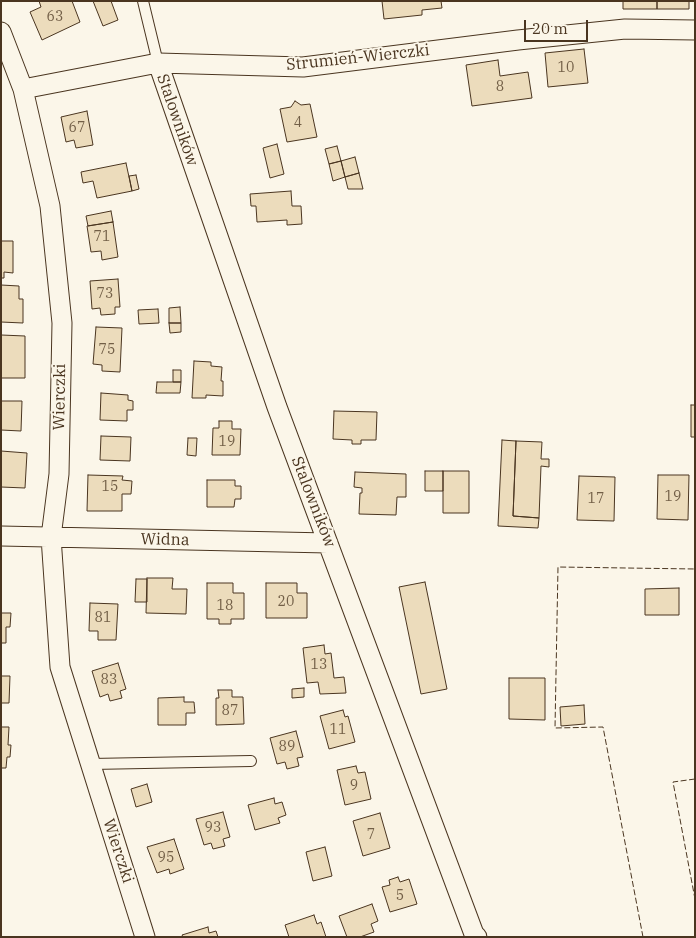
<!DOCTYPE html>
<meta charset="utf-8">
<style>
body{margin:0}
#map{position:relative;width:696px;height:938px;overflow:hidden;background:#fbf6e9;font-family:"IBM Plex Serif",serif}
canvas{display:block}
.frame{position:absolute;inset:0;border:2px solid #4a3520;pointer-events:none}
.scale{position:absolute;left:524px;top:20px;width:64px;height:22px;box-sizing:border-box;border:2px solid #4a3520;border-top:0;padding-left:6px;font-size:15px;line-height:18px;white-space:nowrap;color:#4a3520;-webkit-text-stroke:4px #fbf6e9;paint-order:stroke}
</style>
<div id="map">
<canvas width="696" height="938"></canvas>
<div class="frame"></div>
<div class="scale">20 m</div>
</div>
<script>
const ctx = document.querySelector('canvas').getContext('2d');
ctx.lineJoin = 'round';
function paint(path, color) {
  ctx.fillStyle = color;
  ctx.fill(path, 'evenodd');
}
function shape(rows) {
  const path = new Path2D();
  for (const r of rows) {
    path.moveTo(r[0], r[1]);
    for (let i = 2; i < r.length; i += 2) path.lineTo(r[i], r[i + 1]);
  }
  return path;
}
function trace(path, color, width, dash) {
  ctx.strokeStyle = color;
  ctx.lineWidth = width;
  ctx.lineCap = dash ? 'butt' : 'round';
  ctx.setLineDash(dash || []);
  ctx.stroke(path);
}
function label(font, color, halo, rows, align = 'center') {
  ctx.font = font + ' "IBM Plex Serif",serif';
  ctx.lineWidth = 4;
  ctx.setLineDash([]);
  ctx.textBaseline = 'middle';
  ctx.strokeStyle = halo;
  ctx.fillStyle = color;
  for (const [text, x, y, turn = 0] of rows) {
    ctx.save();
    ctx.translate(x, y);
    ctx.rotate((+turn || 0) * Math.PI / 180);
    ctx.textAlign = isNaN(turn) ? turn : align;
    if (halo) ctx.strokeText(text, 0, 0);
    ctx.fillText(text, 0, 0);
    ctx.restore();
  }
}
const building = shape([
 [39,1,72,1,80,22,42,40,30,12,41,7,39,1],
 [93,1,111,1,118,20,103,26,93,1],
 [382,1,441,1,442,8,422,10,422,15,384,19,382,1],
 [623,1,657,1,657,9,623,9,623,1],
 [657,1,689,1,689,9,657,9,657,1],
 [584,49,588,83,548,87,545,53,584,49],
 [498,60,500,76,528,72,532,98,472,106,466,65,498,60],
 [295,101,301,105,310,104,317,137,287,142,280,109,291,107,295,101],
 [87,111,93,145,76,148,74,140,66,142,61,117,87,111],
 [277,144,284,174,270,178,263,148,277,144],
 [337,146,341,161,329,164,325,149,337,146],
 [355,157,359,173,345,177,341,161,355,157],
 [341,161,345,177,333,181,329,164,341,161],
 [126,163,132,191,97,198,93,181,83,183,81,172,126,163],
 [359,173,363,189,348,189,345,177,359,173],
 [136,175,139,189,132,191,129,176,136,175],
 [291,191,292,206,301,206,302,224,287,225,287,220,257,222,256,206,251,206,250,194,291,191],
 [111,211,113,222,88,226,86,216,111,211],
 [113,222,118,257,102,260,101,251,91,252,87,226,113,222],
 [1,241,13,241,13,273,4,272,4,278,1,278,1,241],
 [118,279,120,307,115,307,115,314,101,315,100,308,92,309,90,281,118,279],
 [1,285,19,286,19,299,23,299,23,323,1,322,1,285],
 [180,307,181,323,169,323,169,308,180,307],
 [158,309,159,323,139,324,138,310,158,309],
 [169,323,181,323,181,332,170,333,169,323],
 [96,327,122,328,120,372,102,371,102,365,93,364,96,327],
 [1,335,25,336,25,378,1,378,1,335],
 [194,361,211,362,211,366,222,367,221,381,223,381,223,396,206,395,206,398,192,398,194,361],
 [173,370,181,370,181,382,173,382,173,370],
 [157,382,181,382,180,393,156,393,157,382],
 [101,393,128,395,128,400,133,401,133,410,127,410,127,421,100,420,101,393],
 [1,401,22,401,21,431,1,430,1,401],
 [691,405,695,405,695,437,691,437,691,405],
 [334,411,377,412,376,440,361,440,361,444,352,444,352,440,333,439,334,411],
 [219,421,232,421,232,429,241,429,240,455,212,455,213,428,219,428,219,421],
 [101,436,131,437,130,461,100,460,101,436],
 [188,438,197,438,196,456,187,455,188,438],
 [502,440,516,441,513,516,539,518,538,528,498,526,502,440],
 [516,441,542,442,541,459,549,459,549,467,541,466,539,518,513,516,516,441],
 [1,451,27,453,25,488,1,487,1,451],
 [425,471,443,471,443,491,425,491,425,471],
 [443,471,469,471,469,513,443,513,443,471],
 [355,472,406,474,406,497,397,497,396,515,359,514,360,493,362,493,362,488,354,487,355,472],
 [88,475,123,476,122,480,132,481,131,494,122,494,122,511,87,511,88,475],
 [658,475,689,475,688,520,657,519,658,475],
 [579,476,615,477,614,521,577,520,579,476],
 [207,480,235,480,235,486,241,486,241,499,235,499,234,507,207,507,207,480],
 [147,578,173,578,172,589,187,589,186,614,146,613,147,578],
 [136,579,147,579,147,602,135,602,136,579],
 [425,582,447,689,421,694,399,587,425,582],
 [207,583,233,583,233,593,244,593,244,619,231,619,231,624,219,624,219,619,207,619,207,583],
 [266,583,297,583,297,593,307,593,307,618,266,618,266,583],
 [679,588,679,615,645,615,645,589,679,588],
 [90,603,118,604,116,640,98,640,98,631,89,631,90,603],
 [1,613,11,613,10,627,6,627,6,643,1,643,1,613],
 [324,645,325,654,331,653,334,678,344,677,346,693,320,694,318,682,307,683,303,648,324,645],
 [118,663,126,689,120,691,122,698,110,701,108,694,100,697,92,671,118,663],
 [1,676,10,676,9,703,1,703,1,676],
 [509,678,545,678,545,720,509,719,509,678],
 [304,688,304,697,292,698,292,689,304,688],
 [218,690,232,690,232,697,243,697,244,724,216,725,216,698,219,698,218,690],
 [184,697,184,702,194,702,195,713,186,713,186,725,158,725,158,698,184,697],
 [584,705,585,724,561,726,560,707,584,705],
 [343,710,345,717,348,716,355,742,329,749,320,716,343,710],
 [1,727,9,727,8,745,11,745,10,757,7,757,6,768,1,768,1,727],
 [296,731,303,757,297,758,299,766,287,769,285,762,277,764,270,738,296,731],
 [356,766,358,773,365,772,371,799,345,805,337,770,356,766],
 [147,784,152,802,136,807,131,789,147,784],
 [274,798,275,804,282,802,286,815,278,818,280,823,255,830,248,805,274,798],
 [223,812,230,837,223,839,225,846,213,849,211,843,204,845,196,819,223,812],
 [380,813,390,848,363,856,353,821,380,813],
 [174,839,184,869,170,874,169,869,157,873,147,847,174,839],
 [325,847,332,876,313,881,306,852,325,847],
 [398,877,400,882,409,879,417,904,390,912,382,887,390,885,389,880,398,877],
 [372,904,378,921,371,924,374,932,360,937,347,937,339,916,372,904],
 [314,915,317,924,321,922,326,937,289,937,285,925,314,915],
 [208,927,209,933,216,931,218,937,183,937,182,935,208,927]
]);
paint(building, '#ecdcbc');
trace(building, '#4a3520', 1);
const lane = shape([
 [143,1,158,63],
 [91,764,251,761]
]);
const street = shape([
 [1,32,23,89,50,206,62,323,59,474,51,537,60,667,145,937],
 [158,63,277,407,474,934,477,937],
 [23,89,158,63,303,67,518,40,625,29,695,30],
 [1,536,328,543]
]);
trace(lane, '#4a3520', 12);
trace(street, '#4a3520', 21);
trace(lane, '#fbf6e9', 10);
trace(street, '#fbf6e9', 19);
trace(shape([
 [695,779,673,782,695,899],
 [643,937,603,727,555,728,558,567,695,569]
]), '#4a3520', 1, [6, 2.5]);
label('14px', '#725f47', null, [
 ["63",55,17],
 ["10",566,68],
 ["8",500,87],
 ["4",298,123],
 ["67",77,128],
 ["71",102,237],
 ["73",105,294],
 ["75",107,350],
 ["19",227,442],
 ["15",110,487],
 ["19",673,497],
 ["17",596,499],
 ["20",286,602],
 ["18",225,606],
 ["81",103,618],
 ["13",319,665],
 ["83",109,680],
 ["87",230,711],
 ["11",338,730],
 ["89",287,747],
 ["9",354,786],
 ["93",213,828],
 ["7",371,835],
 ["95",166,858],
 ["5",400,896]
]);
label('16px', '#4a3520', '#fbf6e9', [
 ["Strumień-Wierczki",358,58,-6],
 ["Stalowników",177,120,71],
 ["Wierczki",60,397,-89],
 ["Stalowników",313,502,69],
 ["Widna",165,540,1],
 ["Wierczki",118,851,72]
]);
</script>
